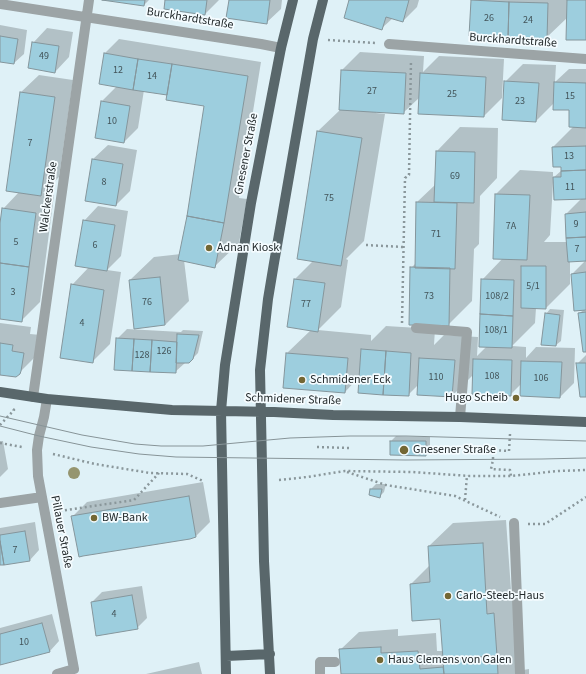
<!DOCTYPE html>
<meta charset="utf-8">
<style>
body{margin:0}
canvas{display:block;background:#dff1f7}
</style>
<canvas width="586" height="674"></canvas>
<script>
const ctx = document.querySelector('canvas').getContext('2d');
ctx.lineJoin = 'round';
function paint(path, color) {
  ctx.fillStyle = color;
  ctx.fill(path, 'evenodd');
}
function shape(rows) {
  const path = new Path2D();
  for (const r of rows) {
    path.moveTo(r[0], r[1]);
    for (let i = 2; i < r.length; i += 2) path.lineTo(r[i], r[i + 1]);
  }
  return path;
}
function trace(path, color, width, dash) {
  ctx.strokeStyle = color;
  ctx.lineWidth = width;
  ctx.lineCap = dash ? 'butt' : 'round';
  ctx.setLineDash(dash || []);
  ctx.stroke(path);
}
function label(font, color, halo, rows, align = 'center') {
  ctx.font = font + ' "Source Sans 3",sans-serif';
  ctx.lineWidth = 3.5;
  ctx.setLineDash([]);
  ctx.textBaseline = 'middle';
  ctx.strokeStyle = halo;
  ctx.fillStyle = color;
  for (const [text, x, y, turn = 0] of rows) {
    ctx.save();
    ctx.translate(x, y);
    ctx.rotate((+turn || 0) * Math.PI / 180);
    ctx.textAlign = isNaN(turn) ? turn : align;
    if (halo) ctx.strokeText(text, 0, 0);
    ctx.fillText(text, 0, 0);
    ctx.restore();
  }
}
paint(shape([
 [106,0,149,0,144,5],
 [166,0,219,0,205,14],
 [230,0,282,0,281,9,266,23],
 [350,0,419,0,417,7,403,21,393,18,382,28],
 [473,0,586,0,586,39,568,17,546,38,472,1],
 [0,25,27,30,24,54,14,63,0,61],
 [47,28,73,32,69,57,55,72,33,43],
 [119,39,261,62,239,198,247,199,239,243,215,266,184,260,189,301,165,325,130,280,154,257,181,254,188,217,205,105,168,94,144,90,138,128,124,142,102,101,117,86,105,53],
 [360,52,424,56,423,72,439,56,504,59,502,98,484,116,420,97,403,113,376,111,376,113,385,114,364,241,346,259,348,260,341,307,318,330,371,335,371,341,386,326,435,329,434,345,444,335,478,337,477,356,487,346,482,280,503,258,496,194,520,170,553,172,553,178,562,170,562,166,553,147,574,126,570,109,554,103,536,121,505,82,523,64,556,65,555,82,569,69,586,69,586,260,570,261,570,284,546,308,536,308,535,323,512,346,526,347,526,358,536,347,575,348,574,383,560,397,521,384,510,395,473,375,452,396,418,385,408,395,360,376,345,392,287,353,311,330,295,279,313,261,298,258,318,131,340,110,342,70],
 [553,183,582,198,566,214,568,242,544,242,550,235],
 [39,75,73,80,59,177,43,193,54,195,40,302,22,320,0,318,0,231,3,209,19,192,20,93],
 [460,127,498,128,497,178,480,196,479,244,474,249,472,301,448,325,411,268,416,263,417,202,436,184,437,151],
 [108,145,137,150,130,191,116,205,93,159],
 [98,206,128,211,121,256,107,270,121,272,110,344,92,362,72,285,89,267,84,221],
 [586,260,586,351,579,314,584,309,572,274],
 [550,309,564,310,561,341,556,345,543,344,546,314],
 [0,323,31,327,30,334,41,335,38,354,19,373,0,374],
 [127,329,181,332,183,330,203,331,198,353,189,362,185,363,175,372,117,339],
 [586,355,586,396,577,364],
 [396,436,430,437,430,450,426,455,391,441],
 [0,441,3,441,8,469,0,477],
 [203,482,210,522,196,536,190,538,73,516,87,502],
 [376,484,386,484,384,492,380,496,371,489],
 [506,520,511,590,518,590,523,670,529,669,529,674,342,674,340,650,359,632,398,629,398,636,436,633,437,651,443,651,441,618,411,584,430,565,429,546,453,523],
 [35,522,39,550,30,560,0,564,0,528],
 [142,586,147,618,137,628,92,602,102,592],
 [52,614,59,641,50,651,0,664,0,628],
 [199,662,202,674,146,674]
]), '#0003');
const building = shape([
 [102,0,145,0,144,6,102,0],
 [165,0,207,0,205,15,164,9,165,0],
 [229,0,270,0,267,24,226,18,229,0],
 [349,0,409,0,403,22,386,17,382,30,344,18,349,0],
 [471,0,509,2,508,38,469,36,471,0],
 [567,0,586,0,586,40,566,40,567,0],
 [509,2,548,3,547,39,508,38,509,2],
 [0,36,18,39,14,64,0,62,0,36],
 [32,42,59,46,55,73,28,68,32,42],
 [104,53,138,59,133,90,99,84,104,53],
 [138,59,172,64,167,95,133,90,138,59],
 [172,64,248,76,224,223,187,216,204,106,166,100,172,64],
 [341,70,406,73,404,114,339,110,341,70],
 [420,73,486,77,484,117,418,114,420,73],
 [504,81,539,83,536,122,502,120,504,81],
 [554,82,586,83,586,128,569,127,569,110,553,110,554,82],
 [20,92,55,97,41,196,6,191,20,92],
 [101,101,130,106,124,143,95,138,101,101],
 [317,131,362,138,341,266,297,259,317,131],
 [586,146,586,170,561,171,561,167,553,167,552,147,586,146],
 [436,151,475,152,474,203,434,202,436,151],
 [92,159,123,164,116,206,85,201,92,159],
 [586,170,586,199,554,200,553,177,561,177,561,171,586,170],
 [495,194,530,195,527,260,493,259,495,194],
 [416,202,457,203,455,269,415,268,416,202],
 [2,208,36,213,29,267,0,263,0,223,2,208],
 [586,212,586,237,566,238,565,214,586,212],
 [187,216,224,223,215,268,178,260,187,216],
 [83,220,115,225,107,271,75,266,83,220],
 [586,237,586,261,568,262,566,238,586,237],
 [0,263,29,267,22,322,0,319,0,263],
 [521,266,546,266,546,309,521,308,521,266],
 [410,267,450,268,449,326,409,325,410,267],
 [586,272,586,310,574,311,571,274,586,272],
 [160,277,165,325,134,329,129,280,160,277],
 [294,279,325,283,318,332,287,327,294,279],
 [481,279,514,280,513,316,480,314,481,279],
 [71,284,104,290,93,363,60,358,71,284],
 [586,312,586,352,583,352,578,313,586,312],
 [545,313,560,315,556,346,541,345,545,313],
 [480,314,513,316,512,348,479,347,480,314],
 [177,334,199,335,193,359,189,363,176,363,177,334],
 [116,338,134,339,132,371,114,370,116,338],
 [134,339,152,340,150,372,132,371,134,339],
 [152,340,177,342,176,373,150,372,152,340],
 [0,343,13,345,12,351,24,353,21,371,20,374,16,377,0,375,0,343],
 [361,349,386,351,383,395,358,393,361,349],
 [386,351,411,353,409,396,383,395,386,351],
 [286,353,348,358,345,393,283,388,286,353],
 [419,358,455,360,452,397,417,395,419,358],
 [473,359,512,360,511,396,472,394,473,359],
 [521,361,562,362,560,398,520,396,521,361],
 [576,363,586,363,586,397,580,397,576,363],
 [390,441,426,441,426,456,390,455,390,441],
 [370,489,382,489,380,498,369,495,370,489],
 [189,496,196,537,190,539,83,556,79,557,71,516,189,496],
 [25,531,30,561,4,565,0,541,0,535,25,531],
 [0,541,4,565,0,565,0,541],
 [483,543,487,614,494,613,497,656,443,659,440,619,412,621,410,584,430,582,428,546,483,543],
 [132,595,138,629,96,636,91,602,132,595],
 [42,623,50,652,0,665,0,634,42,623],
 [381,647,381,653,418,651,420,669,443,667,444,674,341,674,339,649,381,647],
 [497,656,498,674,444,674,443,659,497,656]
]);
paint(building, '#9dcede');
trace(building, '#85969c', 1);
trace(shape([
 [328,40,375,43],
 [366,245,403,247],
 [402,323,405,178,409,175,411,60],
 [0,425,14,410,13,409],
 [510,434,509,451,493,450,493,460,491,469,510,470,511,476],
 [0,443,22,447],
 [317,447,349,448],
 [466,450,493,450],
 [53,454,95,464,150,473,187,474,203,481],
 [347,472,386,485,455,496,500,517],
 [279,480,307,477,345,471,412,472,470,476,511,476,558,471,586,470],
 [465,500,467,475],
 [60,511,134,500,159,473],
 [528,524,545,524,586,497]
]), '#8a979b', 2.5, [2, 3]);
trace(shape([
 [0,4,261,44,281,48],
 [389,44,586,59],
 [416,328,467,332,460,417],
 [33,397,89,0],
 [47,399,44,417,39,436,37,450,38,476,74,669,57,674],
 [0,503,42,497],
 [514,523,520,674],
 [320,674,320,662,335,662]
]), '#9ca4a6', 10);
trace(shape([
 [0,392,47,399,172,410,274,412,333,415,460,417,586,422],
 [226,656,270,654],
 [226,674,221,411,225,365,251,203,281,48,293,0],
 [270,674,264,561,260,370,268,299,274,263,313,39,323,0]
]), '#59676b', 10);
trace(shape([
 [0,416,82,435,135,444,161,446,203,446,290,438,350,436,406,436,586,441],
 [0,426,39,436,91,447,139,454,176,457,405,460,542,459,586,458]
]), '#879498', 1);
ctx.fillStyle = '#95956f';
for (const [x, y] of [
 [74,473]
]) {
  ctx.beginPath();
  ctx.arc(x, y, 6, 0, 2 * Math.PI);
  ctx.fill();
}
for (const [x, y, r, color] of [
 [209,248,4,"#736734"],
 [302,380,4,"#736734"],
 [516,398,4,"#736734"],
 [404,450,5,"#736734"],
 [94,518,4,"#736734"],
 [448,596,4,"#736734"],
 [380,660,4,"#736734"]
]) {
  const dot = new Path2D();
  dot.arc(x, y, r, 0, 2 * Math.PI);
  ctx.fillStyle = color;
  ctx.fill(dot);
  trace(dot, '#f5fcff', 1.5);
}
label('10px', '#425358', null, [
 ["26",489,19],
 ["24",528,21],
 ["49",44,57],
 ["12",118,71],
 ["14",152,77],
 ["27",372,92],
 ["25",452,95],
 ["15",570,97],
 ["23",520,102],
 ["10",112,122],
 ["7",30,144],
 ["13",569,157],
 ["69",455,177],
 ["8",104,183],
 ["11",570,188],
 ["75",329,199],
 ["9",576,225],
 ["7A",511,227],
 ["71",436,235],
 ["5",16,243],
 ["6",95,246],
 ["7",577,250],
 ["5/1",533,287],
 ["3",13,293],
 ["73",429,297],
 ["108/2",497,297],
 ["76",147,303],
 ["77",306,305],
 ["4",82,324],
 ["108/1",496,331],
 ["126",164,352],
 ["128",142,356],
 ["108",492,377],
 ["110",436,378],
 ["106",541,379],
 ["7",15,551],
 ["4",114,615],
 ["10",24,643]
]);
label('12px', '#232a2c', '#f5fcff', [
 ["Burckhardtstraße",190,19,9],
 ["Burckhardtstraße",513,41,4],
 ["Gnesener Straße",247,154,-79],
 ["Walckerstraße",49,197,-82],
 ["Schmidener Straße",293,400,2],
 ["Pillauer Straße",61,532,79]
]);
label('12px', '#232a2c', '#f5fcff', [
 ["Adnan Kiosk",217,248],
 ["Schmidener Eck",310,380],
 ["Hugo Scheib",508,398,"right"],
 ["Gnesener Straße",413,450],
 ["BW-Bank",102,518],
 ["Carlo-Steeb-Haus",456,596],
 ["Haus Clemens von Galen",388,660]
], 'left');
</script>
